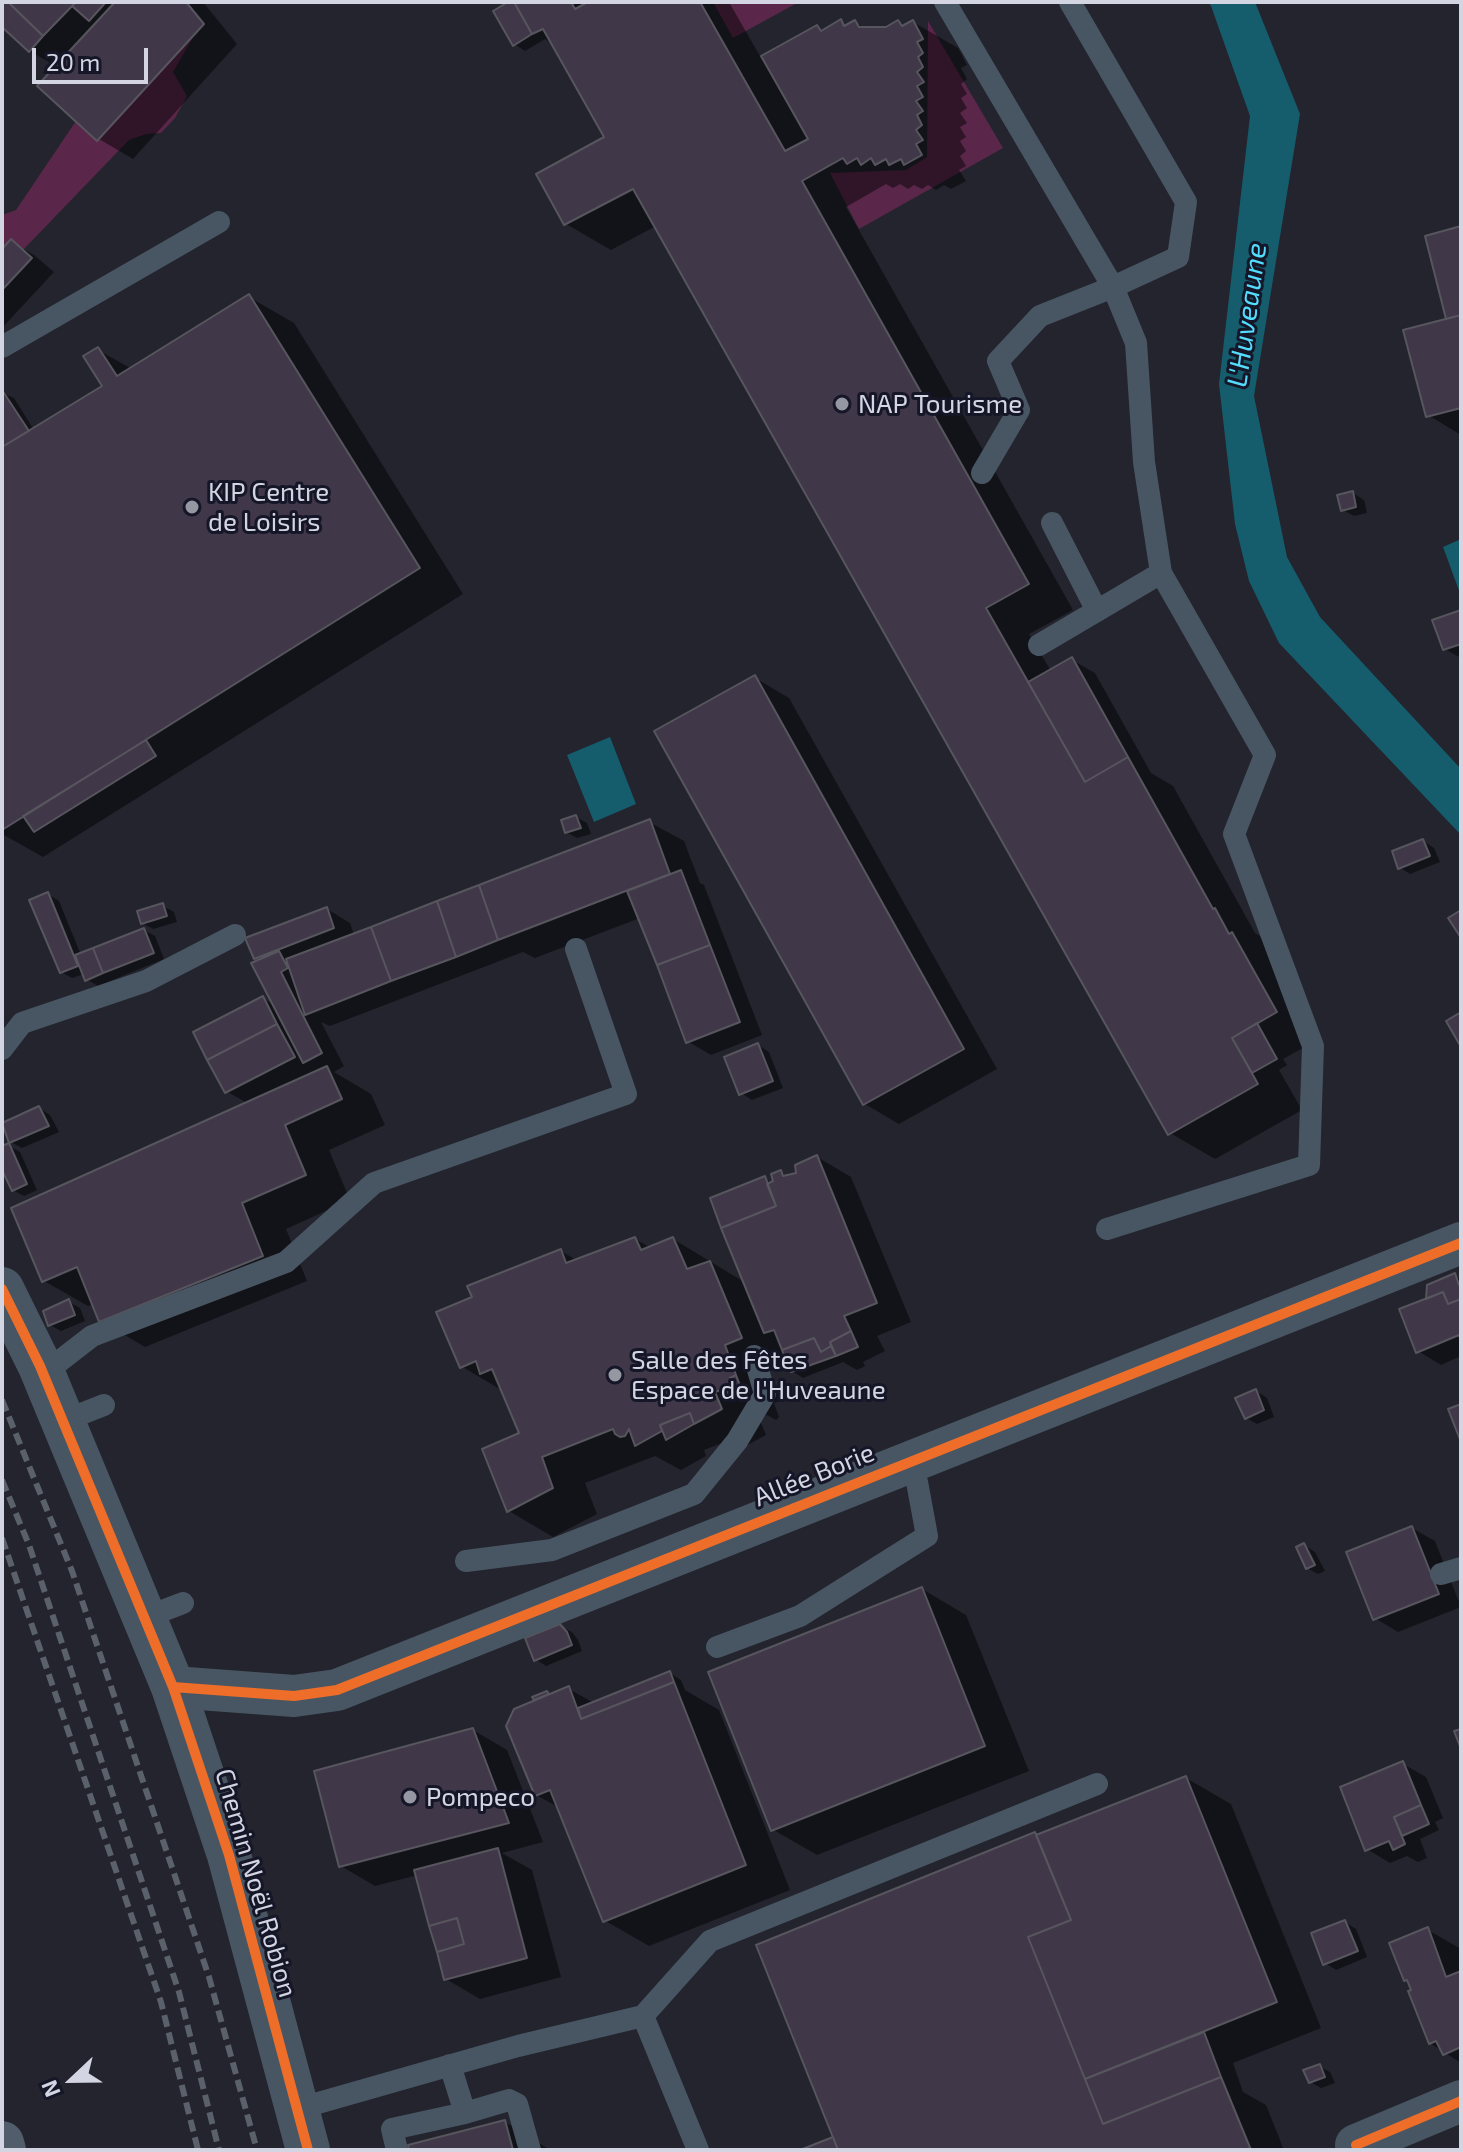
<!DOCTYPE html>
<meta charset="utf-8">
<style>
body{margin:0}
#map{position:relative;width:1463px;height:2152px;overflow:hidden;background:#23242d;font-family:"Exo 2",sans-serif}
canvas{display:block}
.frame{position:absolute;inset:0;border:4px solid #d3d5e2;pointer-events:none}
.north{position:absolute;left:32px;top:2040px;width:80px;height:80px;-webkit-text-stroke:6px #151628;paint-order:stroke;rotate:248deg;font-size:22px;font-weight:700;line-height:32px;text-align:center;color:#d3d5e2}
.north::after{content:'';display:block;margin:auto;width:28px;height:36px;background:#d3d5e2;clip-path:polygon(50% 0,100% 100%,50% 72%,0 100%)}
.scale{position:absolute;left:32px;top:48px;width:116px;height:36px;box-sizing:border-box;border:4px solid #d3d5e2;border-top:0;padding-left:10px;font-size:24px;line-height:28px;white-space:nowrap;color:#d3d5e2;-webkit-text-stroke:6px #151628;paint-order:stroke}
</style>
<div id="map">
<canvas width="1463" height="2152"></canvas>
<div class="frame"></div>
<div class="north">N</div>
<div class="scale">20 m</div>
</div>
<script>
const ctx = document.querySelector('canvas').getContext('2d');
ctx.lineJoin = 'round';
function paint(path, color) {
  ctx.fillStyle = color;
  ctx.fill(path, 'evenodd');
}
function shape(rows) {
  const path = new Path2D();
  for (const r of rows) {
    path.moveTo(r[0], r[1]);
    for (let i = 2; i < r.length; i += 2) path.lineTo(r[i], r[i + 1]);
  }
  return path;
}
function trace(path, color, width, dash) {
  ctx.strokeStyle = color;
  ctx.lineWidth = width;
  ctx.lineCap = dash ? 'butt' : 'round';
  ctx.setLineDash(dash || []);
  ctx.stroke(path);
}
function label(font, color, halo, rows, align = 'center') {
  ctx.font = font + ' "Exo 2",sans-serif';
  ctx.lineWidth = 6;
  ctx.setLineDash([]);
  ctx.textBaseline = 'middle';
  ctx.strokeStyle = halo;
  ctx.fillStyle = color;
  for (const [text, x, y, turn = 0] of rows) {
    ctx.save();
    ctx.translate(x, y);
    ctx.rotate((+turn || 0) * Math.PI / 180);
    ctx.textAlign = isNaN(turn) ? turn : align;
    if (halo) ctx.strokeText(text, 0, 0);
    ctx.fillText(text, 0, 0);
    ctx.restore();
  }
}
paint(shape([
 [713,2,799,2,733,38],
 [928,21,1003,148,859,229,830,173,906,170,927,157],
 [196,32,173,72,187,96,175,118,161,133,146,134,129,140,23,250,2,249,2,215,16,210,76,121,98,140]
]), '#5a274a');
paint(shape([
 [1208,2,1255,2,1300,114,1254,396,1287,557,1320,617,1461,769,1461,835,1279,643,1249,581,1235,524,1219,384,1250,116,1211,6],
 [1461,539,1461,596,1443,547],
 [610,737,636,804,594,822,567,755]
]), '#155c6d');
paint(shape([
 [2,2,203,2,237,44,133,159,99,139,57,67,30,51,2,24],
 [512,2,729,2,761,58,816,27,824,31,841,22,848,26,855,22,866,29,886,29,898,22,906,26,913,22,958,48,967,65,961,68,967,79,961,84,967,94,961,98,967,108,960,113,967,123,960,127,966,137,960,141,966,151,960,156,966,166,959,170,966,181,951,189,944,185,936,190,928,185,922,189,914,185,908,189,900,184,893,188,886,184,846,207,1073,610,1029,634,1051,671,1072,660,1095,673,1151,773,1173,786,1255,933,1260,936,1321,1038,1283,1059,1287,1065,1279,1070,1302,1110,1215,1159,1170,1133,656,226,611,250,566,224,607,138,554,45,545,39,525,51,514,44],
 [1461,228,1461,435,1428,415,1449,320],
 [11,242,34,255,54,272,2,328,2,252],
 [249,297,294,323,463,594,43,857,2,834,2,393,14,398,34,430,104,386,98,350,132,369],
 [1353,493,1364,500,1367,513,1354,516,1343,510],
 [1461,612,1461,658,1445,649],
 [755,678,789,698,997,1069,899,1124,865,1104],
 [576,817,587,823,591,834,577,838,566,832],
 [649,822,684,841,700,883,704,885,762,1035,711,1055,687,1041,640,918,535,958,523,952,330,1026,321,1022,344,1066,334,1072,371,1094,385,1125,329,1150,350,1200,286,1229,307,1281,145,1347,101,1321,94,1304,88,1306,44,1281,247,1103,226,1091,263,998,275,1005,261,961,255,957,327,909,350,923,354,935],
 [1423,841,1434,848,1440,862,1410,874,1399,867],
 [48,894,59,901,81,955,144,930,155,936,164,959,98,986,86,979,84,974,72,978,61,972],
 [163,906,174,912,177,922,153,929,142,923],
 [758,1045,769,1052,783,1088,752,1100,741,1093],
 [39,1108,50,1115,59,1132,22,1148,11,1142],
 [9,1146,20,1152,37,1190,24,1196,13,1190,2,1165,2,1149],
 [817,1157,851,1177,911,1322,877,1336,885,1351,863,1362,865,1366,857,1370,843,1362,803,1378,792,1371,789,1363,769,1371,780,1401,774,1403,779,1417,776,1420,767,1415,759,1418,766,1435,740,1449,727,1441,704,1450,706,1456,681,1470,655,1456,585,1483,597,1514,553,1537,509,1511,521,1434,503,1391,461,1366,475,1298,561,1251,578,1261,635,1239,651,1248,673,1239,746,1283,765,1179,776,1185,781,1173,789,1177,799,1174],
 [1454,1276,1461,1279,1461,1356,1441,1365,1418,1351,1428,1300],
 [69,1302,80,1308,85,1321,61,1331,50,1325],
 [1256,1391,1267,1398,1274,1417,1257,1424,1246,1418],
 [1412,1528,1435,1541,1461,1607,1398,1632,1375,1618],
 [1304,1545,1315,1552,1325,1571,1318,1574,1307,1568],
 [922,1589,966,1615,1029,1771,817,1855,772,1829],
 [560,1626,572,1632,578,1640,582,1651,546,1666,535,1659],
 [670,1673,681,1680,685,1690,719,1710,790,1890,649,1946,604,1920,560,1808,536,1795,537,1702,535,1698,547,1693,552,1695,569,1689,594,1703],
 [473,1730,507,1750,543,1842,502,1853,532,1870,561,1977,480,1999,446,1979,418,1875,375,1886,341,1866],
 [1403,1764,1426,1777,1443,1818,1435,1822,1439,1830,1420,1839,1427,1858,1418,1862,1407,1856,1390,1863,1367,1849],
 [1186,1778,1231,1804,1321,2028,1233,2063,1243,2092,1266,2105,1284,2150,806,2150,835,2138,1038,1836],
 [1345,1922,1356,1929,1367,1957,1336,1970,1325,1963],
 [1428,1930,1461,1949,1461,2063,1430,2043,1413,1991,1410,1983,1406,1980],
 [1319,2066,1330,2072,1335,2083,1321,2088,1310,2082],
 [505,2122,550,2150,411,2150]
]), '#0007');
const building = shape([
 [2,2,8,2,43,36,29,52,2,27,2,2],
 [8,2,76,2,43,36,8,2],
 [76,2,106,2,89,21,72,6,76,2],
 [115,2,186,2,204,24,97,141,37,86,115,2],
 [508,2,514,2,532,34,513,46,493,11,508,2],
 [514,2,571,2,575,9,588,2,700,2,785,151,808,139,761,56,817,25,821,31,841,19,844,26,855,20,859,27,886,27,898,20,902,26,913,20,923,39,917,42,923,53,918,57,923,67,917,72,924,82,917,86,923,97,916,101,923,111,917,115,922,125,916,130,923,140,916,144,922,155,904,165,901,159,889,165,886,159,875,165,871,158,861,165,857,158,847,164,843,158,802,181,1029,584,986,608,1085,782,1128,757,1213,909,1215,908,1229,934,1232,932,1277,1012,1232,1038,1258,1084,1168,1135,633,189,564,225,536,174,604,137,543,29,532,34,514,2],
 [1461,226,1461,315,1446,319,1425,236,1461,226],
 [11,239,32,258,2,290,2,249,11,239],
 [249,294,420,568,2,830,2,447,102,386,83,356,98,347,117,376,249,294],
 [1461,315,1461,408,1426,417,1403,330,1461,315],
 [2,390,29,431,2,447,2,390],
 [1353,491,1356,507,1341,511,1337,495,1353,491],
 [1461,610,1461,644,1443,650,1432,620,1461,610],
 [1072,657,1128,757,1085,782,1028,682,1072,657],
 [755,675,964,1049,863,1105,654,731,755,675],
 [146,740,156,756,34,832,23,816,146,740],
 [576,815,581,828,565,833,561,820,576,815],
 [650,819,670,874,498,940,479,885,650,819],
 [1423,839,1430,856,1398,869,1392,851,1423,839],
 [681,870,710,945,657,965,627,891,681,870],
 [479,885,498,940,456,957,437,901,479,885],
 [48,892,78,966,60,973,29,900,48,892],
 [437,901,456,957,391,981,371,927,437,901],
 [163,903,167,916,141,924,137,911,163,903],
 [327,907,334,928,254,959,245,938,327,907],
 [1461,910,1461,938,1448,918,1461,910],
 [371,927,391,981,305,1015,286,959,371,927],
 [144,928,154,953,103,973,93,948,144,928],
 [710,945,740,1022,686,1043,657,965,710,945],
 [93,948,103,973,85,981,75,955,93,948],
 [279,951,288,968,281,972,322,1053,303,1063,251,963,279,951],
 [263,996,277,1024,207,1060,193,1032,263,996],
 [1461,1012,1461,1047,1446,1021,1461,1012],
 [1257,1023,1277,1059,1252,1073,1232,1038,1257,1023],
 [277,1024,295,1057,225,1093,207,1060,277,1024],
 [758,1043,773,1081,739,1095,724,1057,758,1043],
 [327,1066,342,1099,285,1125,306,1175,242,1203,263,1256,99,1322,77,1267,42,1282,11,1208,327,1066],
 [39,1106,49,1126,9,1143,2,1123,39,1106],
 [9,1143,27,1184,12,1191,2,1170,2,1146,9,1143],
 [817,1155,877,1303,844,1316,851,1331,830,1342,831,1346,821,1352,814,1338,782,1350,774,1330,764,1333,721,1228,776,1206,767,1184,773,1181,771,1174,781,1170,783,1176,796,1173,795,1165,817,1155],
 [765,1176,776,1206,721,1228,710,1198,765,1176],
 [635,1237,641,1250,673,1237,687,1269,710,1261,742,1338,725,1345,736,1375,730,1378,735,1392,729,1395,726,1388,715,1392,722,1409,694,1424,690,1413,660,1425,662,1431,635,1446,629,1429,625,1436,620,1437,615,1434,613,1429,542,1457,553,1488,507,1512,482,1449,519,1433,492,1369,480,1374,476,1361,460,1368,436,1312,472,1297,467,1286,561,1249,566,1263,635,1237],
 [1455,1273,1459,1285,1461,1285,1461,1299,1448,1304,1443,1292,1426,1299,1427,1285,1455,1273],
 [1443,1292,1448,1304,1461,1299,1461,1341,1459,1335,1416,1353,1399,1309,1443,1292],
 [69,1299,75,1315,48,1326,43,1311,69,1299],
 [851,1331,858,1347,836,1356,830,1342,851,1331],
 [814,1338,821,1352,831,1346,836,1356,791,1372,782,1350,814,1338],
 [736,1375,741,1388,735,1392,730,1378,736,1375],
 [1256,1389,1264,1410,1245,1419,1235,1398,1256,1389],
 [1461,1404,1461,1442,1448,1409,1461,1404],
 [690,1413,694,1424,666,1440,660,1425,690,1413],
 [1412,1526,1439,1594,1373,1620,1346,1552,1412,1526],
 [1304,1543,1315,1565,1306,1569,1296,1547,1304,1543],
 [922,1587,985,1746,771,1831,708,1672,922,1587],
 [560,1624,567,1632,572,1645,534,1661,525,1638,560,1624],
 [670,1671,674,1682,581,1719,578,1708,670,1671],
 [674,1682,746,1865,603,1922,550,1790,535,1796,506,1726,514,1709,569,1686,581,1719,674,1682],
 [547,1691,549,1694,534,1700,532,1697,547,1691],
 [473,1728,509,1823,339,1867,314,1771,473,1728],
 [1461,1729,1461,1749,1454,1731,1461,1729],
 [1403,1761,1421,1805,1394,1817,1405,1844,1393,1850,1389,1841,1365,1851,1340,1787,1403,1761],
 [1186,1776,1277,2002,1085,2079,1028,1937,1071,1920,1036,1835,1186,1776],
 [1421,1805,1429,1824,1402,1836,1394,1817,1421,1805],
 [1035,1832,1071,1920,1028,1937,1103,2124,1221,2077,1251,2150,838,2150,756,1945,1035,1832],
 [498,1848,527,1958,444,1980,437,1952,464,1944,457,1918,429,1926,414,1870,498,1848],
 [457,1918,464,1944,437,1952,429,1926,457,1918],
 [1345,1920,1358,1951,1323,1965,1311,1933,1345,1920],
 [1428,1927,1446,1977,1461,1971,1461,2047,1443,2055,1436,2041,1429,2044,1408,1991,1411,1990,1407,1980,1404,1981,1389,1943,1428,1927],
 [1204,2032,1221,2077,1103,2124,1085,2079,1204,2032],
 [1320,2064,1325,2077,1309,2083,1303,2070,1320,2064],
 [505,2120,513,2150,409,2150,408,2145,505,2120],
 [833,2137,838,2150,800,2150,833,2137]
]);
paint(building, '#403749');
trace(building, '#57555d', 2);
trace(shape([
 [945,2,1113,287,1136,343,1144,462,1161,573,1265,755,1234,834,1313,1046,1309,1165,1107,1229],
 [2,347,219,222],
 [982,473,1019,410,998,361,1040,316,1113,287,1178,257,1186,202,1070,2],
 [1052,523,1097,611],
 [1039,645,1161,573],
 [2,1049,22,1023,146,981,235,935],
 [43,1374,92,1336,286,1262,374,1183,626,1094,576,949],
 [63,1421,104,1405],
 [466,1561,552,1550,694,1494,737,1441,765,1394,754,1356],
 [1441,1574,1461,1568],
 [144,1618,183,1603],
 [717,1647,800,1616,927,1536,917,1482,908,1461],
 [643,2016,698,2150],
 [450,2065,465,2113],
 [297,2109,518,2046,643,2016,710,1941,1097,1784],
 [397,2150,392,2129,465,2113,509,2100,517,2104,530,2150]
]), '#485663', 22);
trace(shape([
 [173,1687,294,1696,337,1690,1461,1243],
 [1356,2145,1461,2101]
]), '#485663', 42);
trace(shape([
 [2,1289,40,1366,173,1687,229,1855,308,2150]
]), '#485663', 44);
trace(shape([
 [2,2143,4,2150]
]), '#515d6b', 44);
trace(shape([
 [2,1400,72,1571,209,1977,257,2150],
 [2,1480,29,1545,179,1992,219,2150],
 [2,1538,161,2002,198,2150]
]), '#5a616b', 6, [12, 6]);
trace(shape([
 [2,1289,40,1366,173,1687,229,1855,308,2150],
 [173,1687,294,1696,337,1690,1461,1243],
 [1356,2145,1461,2101]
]), '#ee6e29', 10);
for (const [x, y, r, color] of [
 [842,404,8,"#9597a3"],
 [192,507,8,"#9597a3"],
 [615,1375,8,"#9597a3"],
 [410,1797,8,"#9597a3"]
]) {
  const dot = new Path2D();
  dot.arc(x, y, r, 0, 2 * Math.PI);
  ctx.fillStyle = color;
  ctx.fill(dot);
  trace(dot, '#151628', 3);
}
label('26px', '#d3d5e2', '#151628', [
 ["NAP Tourisme",858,404],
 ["KIP Centre",208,492],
 ["de Loisirs",208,522],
 ["Salle des Fêtes",631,1360],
 ["Espace de l'Huveaune",631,1390],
 ["Pompeco",426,1797]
], 'left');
label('26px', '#d3d5e2', '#151628', [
 ["Allée Borie",814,1475,-22],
 ["Chemin Noël Robion",256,1883,74]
]);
label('italic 28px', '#53dcfc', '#151628', [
 ["L'Huveaune",1247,315,-82]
]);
</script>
